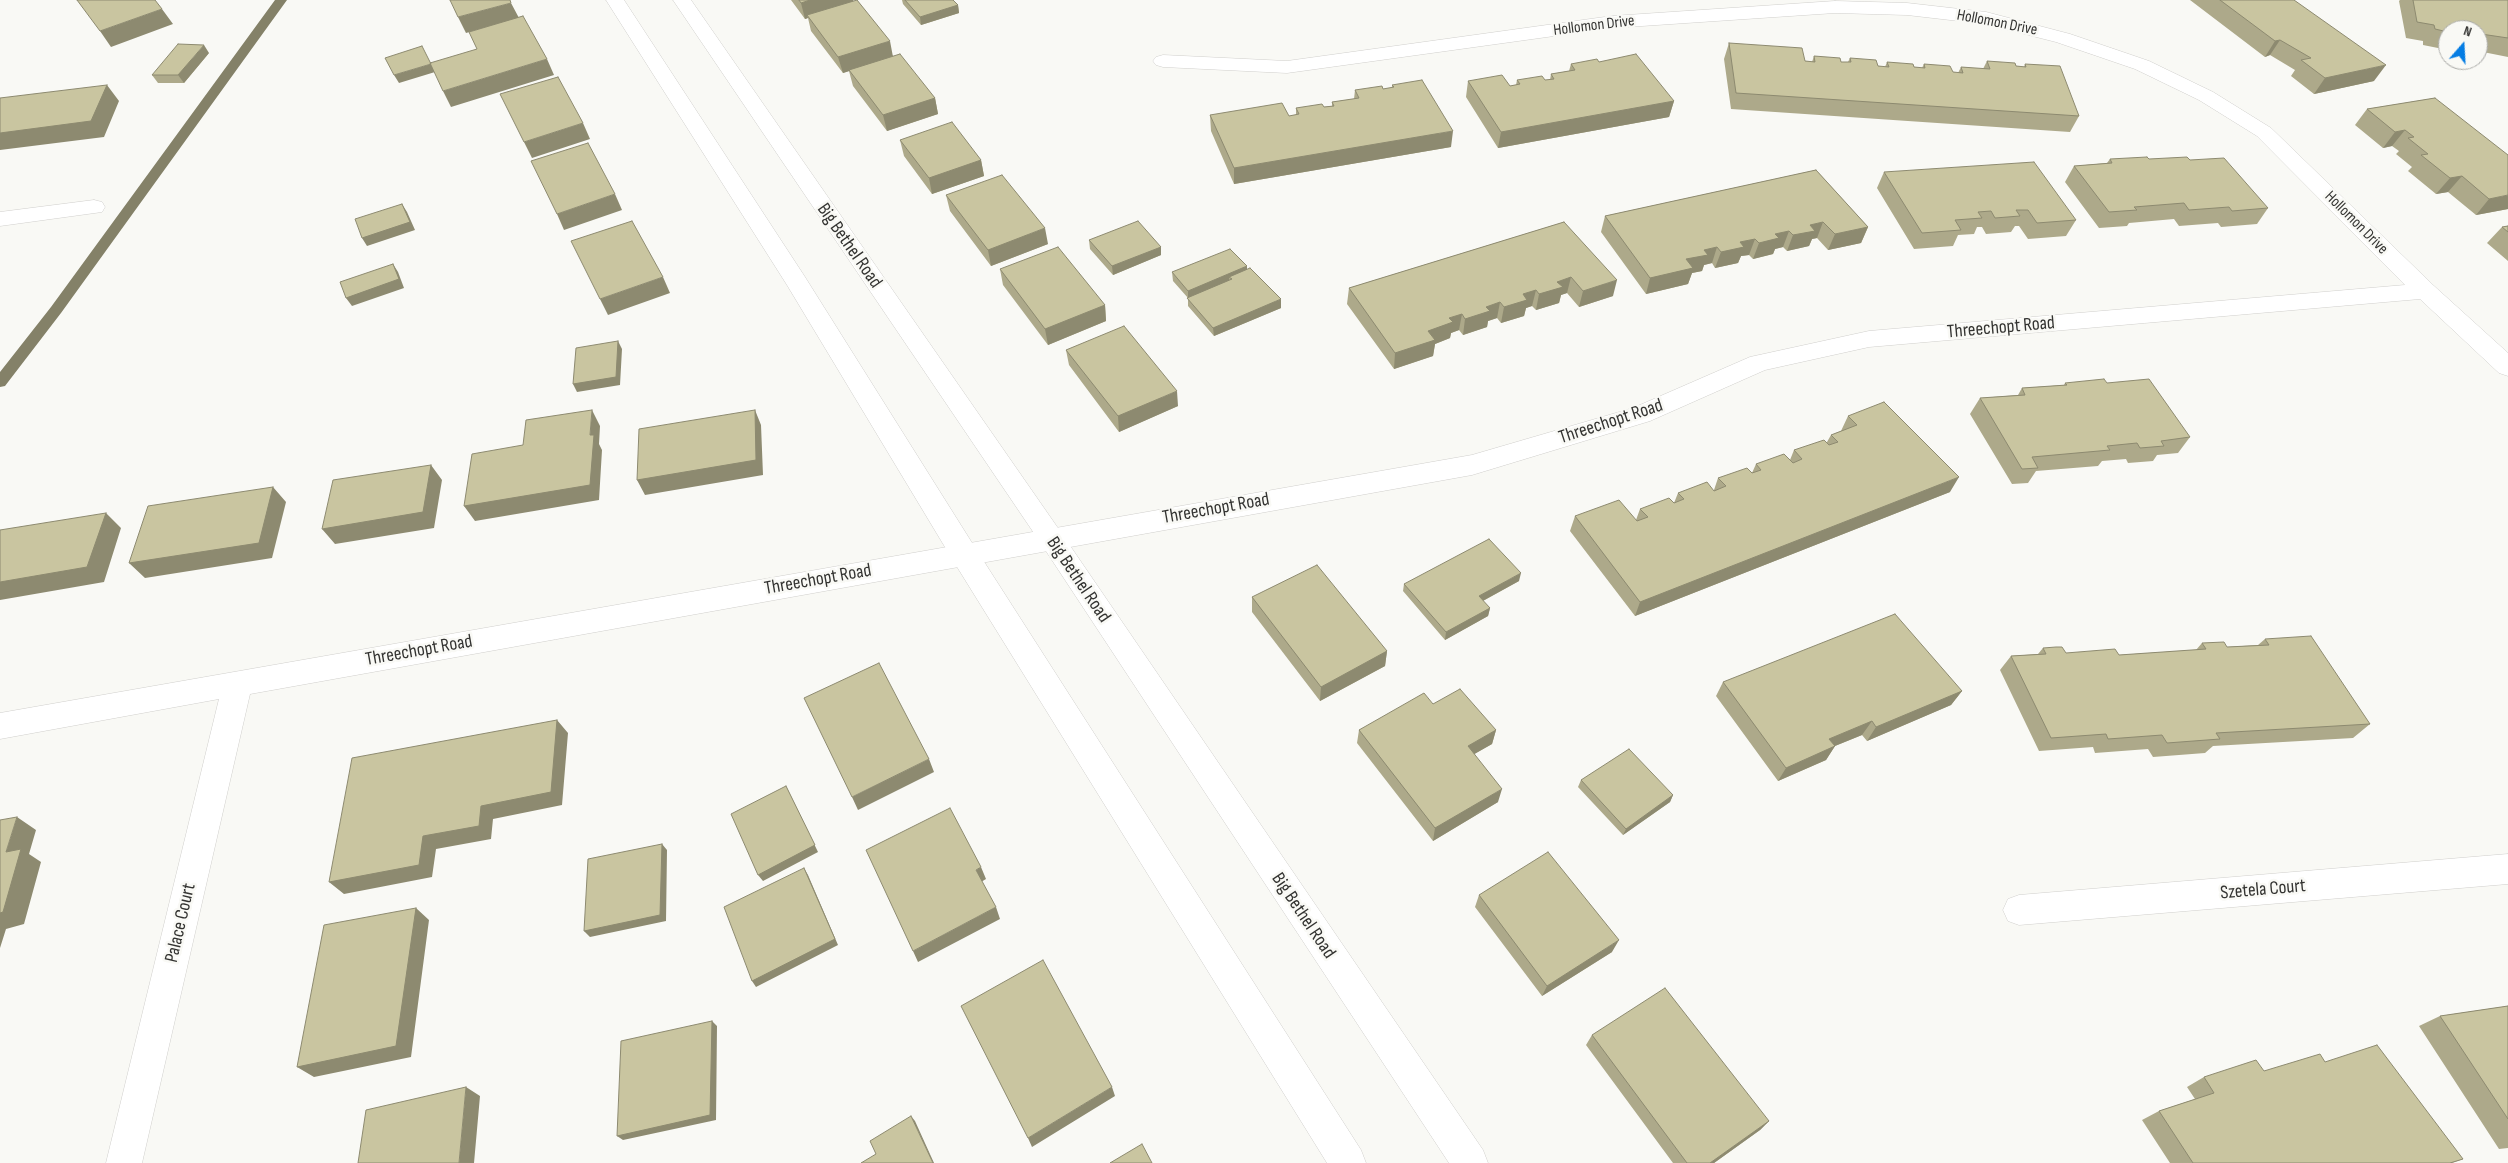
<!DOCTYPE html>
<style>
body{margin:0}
#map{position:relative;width:2508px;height:1163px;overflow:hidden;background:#f9f9f5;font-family:"Sofia Sans Condensed",sans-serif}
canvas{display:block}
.north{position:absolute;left:2438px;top:20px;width:50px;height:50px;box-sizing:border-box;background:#f9f9f5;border:1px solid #aaaaa7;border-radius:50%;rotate:19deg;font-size:14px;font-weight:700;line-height:20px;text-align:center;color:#333331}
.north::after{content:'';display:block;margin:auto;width:18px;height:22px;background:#057de3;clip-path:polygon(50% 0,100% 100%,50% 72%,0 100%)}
</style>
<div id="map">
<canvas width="2508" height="1163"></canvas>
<div class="north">N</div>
</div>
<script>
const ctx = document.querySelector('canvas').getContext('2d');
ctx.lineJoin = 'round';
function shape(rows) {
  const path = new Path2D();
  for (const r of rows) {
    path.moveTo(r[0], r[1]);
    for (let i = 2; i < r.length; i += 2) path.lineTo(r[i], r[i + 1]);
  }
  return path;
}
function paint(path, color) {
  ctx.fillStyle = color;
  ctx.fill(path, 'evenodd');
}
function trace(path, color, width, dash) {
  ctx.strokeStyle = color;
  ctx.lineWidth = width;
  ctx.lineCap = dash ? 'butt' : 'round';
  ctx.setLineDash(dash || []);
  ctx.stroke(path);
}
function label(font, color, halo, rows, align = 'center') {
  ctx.font = font + ' "Sofia Sans Condensed",sans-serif';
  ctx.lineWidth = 5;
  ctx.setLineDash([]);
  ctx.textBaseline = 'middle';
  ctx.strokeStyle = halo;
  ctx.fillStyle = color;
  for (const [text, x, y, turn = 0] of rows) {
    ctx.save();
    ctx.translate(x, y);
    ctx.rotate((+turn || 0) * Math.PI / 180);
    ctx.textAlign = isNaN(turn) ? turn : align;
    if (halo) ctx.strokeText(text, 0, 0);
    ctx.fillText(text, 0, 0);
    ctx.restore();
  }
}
paint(shape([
 [275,0,287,0,61,313,5,386,0,387,0,372,51,307,275,0]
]), '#848168');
const minor = shape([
 [1835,1,1907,3,1986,12,2070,34,2149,61,2213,92,2271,128,2433,285,2508,353,2508,376,2499,373,2420,299,1869,347,1765,370,1650,421,1472,475,250,694,142,1163,106,1163,219,699,0,739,0,713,1472,455,1633,408,1750,357,1869,331,2405,285,2257,136,2199,100,2135,69,2056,42,1985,24,1907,15,1835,13,1612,28,1287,73,1163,67,1156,65,1153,61,1156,57,1163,55,1287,61,1612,16,1835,1],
 [94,200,102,202,105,207,102,212,0,226,0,212,94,200],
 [2508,854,2508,884,2019,925,2008,921,2003,910,2008,899,2019,895,2508,854]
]);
const secondary = shape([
 [606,0,624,0,805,277,974,546,1361,1150,1366,1163,1327,1163,954,562,787,285,606,0],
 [673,0,691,0,1060,531,1483,1150,1488,1163,1449,1163,1042,545,673,0]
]);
trace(minor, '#d0cfcc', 1);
trace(secondary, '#d0cfcc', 1);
paint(minor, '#fff');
paint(secondary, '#fff');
paint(shape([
 [791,0,853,0,893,56,935,98,938,114,887,131,853,86,849,71,843,73,811,31,808,18,805,19],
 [902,0,953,0,958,5,959,13,921,25,903,4],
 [2190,0,2294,0,2374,81,2314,94,2291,76,2295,70,2270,55,2265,57],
 [2400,0,2508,0,2508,57,2478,51,2478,30,2448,30,2448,50,2423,45,2423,41,2406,38,2399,1],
 [1729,43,1805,61,1812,62,1814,56,1841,62,1848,62,1850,58,1878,66,1885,67,1887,62,1914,67,1922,68,1924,64,1953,72,1958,73,1961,67,1983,69,1987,61,2016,66,2024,67,2025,64,2079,116,2070,132,1731,109,1724,59],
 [209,53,184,83,158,83,152,75],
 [1599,62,1674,101,1669,117,1498,148,1466,97,1468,81,1510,86,1516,85,1517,80,1550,80,1551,74,1569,71,1571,64],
 [1392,85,1451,147,1234,184,1211,131,1210,115,1289,116,1296,115,1296,108,1324,107,1332,106,1332,102,1354,99,1355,90,1383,89,1392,88],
 [2435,98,2508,209,2476,215,2448,192,2436,194,2408,171,2412,167,2396,154,2399,151,2392,146,2383,148,2355,125,2367,109],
 [900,140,981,160,984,176,932,194,904,156],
 [2110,159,2190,160,2268,208,2257,224,2221,227,2218,223,2179,226,2174,219,2129,223,2127,226,2099,228,2065,182,2074,166,2107,163],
 [1816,170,1868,227,1861,243,1828,250,1817,238,1812,239,1809,246,1787,251,1783,247,1775,249,1773,254,1753,259,1749,255,1741,256,1738,263,1715,268,1712,263,1704,265,1702,271,1692,273,1688,284,1646,294,1601,232,1605,216],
 [1884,172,2076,220,2066,236,2028,239,2019,226,2015,226,2011,232,1986,234,1982,227,1977,227,1974,234,1958,235,1953,246,1914,249,1877,188],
 [946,195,1048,244,991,266,950,211],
 [1564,222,1613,296,1579,307,1567,293,1561,295,1559,303,1536,310,1532,306,1526,308,1524,316,1501,323,1497,318,1488,321,1487,327,1463,335,1459,330,1451,333,1450,338,1435,344,1433,356,1394,369,1347,304,1349,288],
 [2508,226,2508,261,2487,243,2502,227],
 [1089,240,1161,247,1161,255,1113,275,1090,249],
 [1247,266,1247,269,1281,308,1214,336,1188,306,1188,298,1173,281,1172,272],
 [1000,269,1105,305,1106,321,1048,345,1003,285],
 [1066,350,1178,406,1119,432,1069,365],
 [2065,383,2107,383,2190,437,2178,453,2157,455,2153,461,2128,463,2126,459,2102,461,2098,466,2036,471,2028,483,2012,484,1970,414,1980,398,2018,395,2022,388,2064,385],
 [1848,416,1950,492,1635,616,1570,531,1575,516,1636,520,1640,509,1674,503,1678,493,1714,490,1718,478,1752,473,1756,464,1790,460,1794,450,1827,442,1831,435,1841,431],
 [1519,581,1483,601,1490,608,1488,616,1445,640,1403,591,1404,584],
 [1252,597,1387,651,1385,666,1320,701,1252,612],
 [2265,639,2370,724,2353,738,2213,746,2205,753,2153,757,2148,749,2095,753,2093,747,2039,751,2000,670,2011,656,2038,654,2043,648,2066,653,2119,655,2196,650,2202,643,2227,647,2258,645],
 [1723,682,1962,691,1951,705,1867,741,1862,735,1835,746,1826,760,1778,781,1716,696],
 [1433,704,1496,730,1492,744,1474,754,1498,802,1433,841,1357,743,1359,730],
 [1581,780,1673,795,1670,802,1623,835,1578,787],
 [1479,895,1612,952,1542,996,1475,907],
 [2508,1006,2508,1148,2499,1149,2419,1026,2440,1016],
 [1592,1035,1769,1121,1760,1130,1714,1163,1673,1163,1586,1045],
 [2325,1062,2463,1159,2452,1163,2170,1163,2142,1120,2159,1111,2195,1099,2187,1087,2204,1077,2264,1071]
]), '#ada98a');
paint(shape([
 [810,0,853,0,854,4,807,15,808,18,805,19,801,3],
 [511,3,519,18,466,33,458,17],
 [958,5,959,13,921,25,920,17],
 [162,9,173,24,111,47,100,31],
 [2280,40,2270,55,2265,57,2275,41],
 [890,41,893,57,843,73,838,57],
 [204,45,209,53,184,83,178,75],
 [547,59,554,75,451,107,443,91],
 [431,64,435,72,399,83,394,75],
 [2386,65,2374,81,2314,94,2325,78],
 [107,85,119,101,104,137,0,150,0,133],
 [935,98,938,114,887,131,883,115],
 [1674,101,1669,117,1498,148,1501,132],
 [583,123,590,139,532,158,524,142],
 [2405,130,2392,146,2383,148,2395,132],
 [1453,131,1451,147,1234,184,1234,168],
 [981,160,984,176,932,194,929,178],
 [2462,176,2448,192,2436,194,2450,178],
 [615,194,622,210,564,230,557,214],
 [2508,195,2508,209,2476,215,2489,199],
 [402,204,407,212,415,230,367,246,362,238],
 [1823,222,1817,238,1812,239,1809,246,1787,251,1793,235,1810,225],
 [1868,227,1861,243,1828,250,1835,234],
 [1045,228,1048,244,991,266,988,250],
 [1789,231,1783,247,1775,249,1773,254,1753,259,1759,243,1775,234],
 [1755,239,1749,255,1741,256,1738,263,1715,268,1721,252,1740,242],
 [1161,247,1161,255,1113,275,1112,266],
 [1717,247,1712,263,1704,265,1702,271,1692,273,1688,284,1646,294,1650,278,1704,250],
 [393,264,398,272,404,288,352,306,346,298],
 [1247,266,1247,275,1232,279,1229,277,1229,282,1188,299,1188,291],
 [663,277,670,293,608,315,600,299],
 [1571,277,1567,293,1561,295,1559,303,1536,310,1539,294,1557,282],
 [1617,280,1613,296,1579,307,1583,291],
 [1536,290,1532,306,1526,308,1524,316,1501,323,1504,307,1523,294],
 [1281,299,1281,308,1214,336,1213,328],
 [1500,302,1497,318,1488,321,1487,327,1463,335,1465,319,1486,307],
 [1105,305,1106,321,1048,345,1045,329],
 [1462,314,1459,330,1451,333,1450,338,1435,344,1433,356,1394,369,1395,353,1428,331,1449,318],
 [618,341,622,349,620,385,577,392,573,384],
 [1177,391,1178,406,1119,432,1118,416],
 [592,410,600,426,599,444,602,450,599,500,475,521,464,506,590,435],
 [755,410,761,425,763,475,645,495,637,480],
 [431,465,442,480,434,528,335,544,322,529],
 [1959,477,1950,492,1635,616,1640,602],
 [273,487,286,502,272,558,145,578,129,563],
 [106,513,121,528,104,582,0,600,0,582],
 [1521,573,1519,581,1477,604,1479,596],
 [1490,608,1488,616,1445,640,1446,632],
 [1387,651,1385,666,1320,701,1321,687],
 [1962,691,1951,705,1867,741,1876,727],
 [557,720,568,733,562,805,493,819,491,839,436,849,432,877,344,894,329,882,423,836,481,806],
 [1872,721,1862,735,1820,752,1829,739],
 [1496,730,1492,744,1464,760,1468,746],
 [1835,746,1826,760,1778,781,1786,768],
 [929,759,934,772,858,810,852,797],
 [786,786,818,852,763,881,758,875],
 [1502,789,1498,802,1433,841,1435,828],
 [1673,795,1670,802,1623,835,1626,829],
 [17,817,36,830,29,854,41,862,24,924,6,929,0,948,0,913,6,852],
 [662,844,667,850,666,921,590,937,584,931],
 [981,867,986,879,981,882,976,870],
 [804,868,808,875,838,945,756,987,752,981],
 [996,907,1000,919,918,962,913,951],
 [416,908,429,920,411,1057,314,1077,297,1067],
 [1619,940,1612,952,1542,996,1547,986],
 [712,1021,717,1026,716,1120,623,1140,617,1136],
 [466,1087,480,1096,474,1163,459,1163],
 [1112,1087,1115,1096,1032,1147,1028,1138],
 [911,1116,915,1121,934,1163,933,1163],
 [1769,1121,1760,1130,1714,1163,1710,1163]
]), '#8d8a70');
const building = shape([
 [77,0,155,0,162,9,100,31,77,0],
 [450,0,510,0,511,3,458,17,450,0],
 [799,0,810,0,801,3,799,0],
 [857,0,890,41,838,57,807,15,857,0],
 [905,0,953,0,958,5,920,17,905,0],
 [2220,0,2294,0,2386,65,2325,78,2301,60,2311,58,2280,40,2275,41,2220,0],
 [2413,0,2508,0,2508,38,2481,34,2480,29,2464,26,2465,30,2448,30,2448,32,2435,29,2434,25,2417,22,2413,0],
 [523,16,547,59,443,91,430,63,477,49,469,32,523,16],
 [1729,43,1802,48,1805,61,1815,62,1814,56,1840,58,1841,62,1851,62,1850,58,1876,60,1878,66,1889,67,1887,62,1913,64,1914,67,1925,68,1924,64,1950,66,1953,72,1963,73,1961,67,1990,69,1987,61,2015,63,2016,66,2026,67,2025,64,2060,66,2079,116,1736,93,1729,43],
 [178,44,204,45,178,75,152,75,178,44],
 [422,46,431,64,394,75,385,58,422,46],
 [900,54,935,98,883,115,849,70,900,54],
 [1636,54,1674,101,1501,132,1468,81,1502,75,1510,86,1520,84,1517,80,1542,76,1545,80,1554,79,1551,74,1575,70,1571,64,1597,59,1599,62,1636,54],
 [558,77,583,123,524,142,500,94,558,77],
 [1422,80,1453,131,1234,168,1210,115,1282,103,1289,116,1299,114,1296,108,1322,104,1324,107,1334,106,1332,102,1359,98,1355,90,1382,86,1383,89,1394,87,1392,85,1422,80],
 [107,85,91,121,0,133,0,98,107,85],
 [2435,98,2508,155,2508,195,2489,199,2462,176,2450,178,2421,155,2428,154,2408,138,2414,137,2405,130,2395,132,2367,109,2435,98],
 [952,122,981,160,929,178,900,140,952,122],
 [588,143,615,194,557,214,531,161,588,143],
 [2147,157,2149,159,2187,157,2190,160,2224,158,2268,208,2232,211,2229,207,2189,210,2184,203,2134,207,2137,210,2109,212,2074,166,2112,163,2110,159,2147,157],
 [2034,162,2076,220,2037,223,2028,210,2016,210,2020,216,1995,218,1991,211,1978,212,1982,218,1955,220,1961,230,1922,233,1884,172,2034,162],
 [1816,170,1868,227,1835,234,1823,222,1810,225,1815,231,1793,235,1789,231,1775,234,1779,238,1759,243,1755,239,1740,242,1744,247,1721,252,1717,247,1704,250,1708,255,1686,259,1693,268,1650,278,1605,216,1816,170],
 [1002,175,1045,228,988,250,946,195,1002,175],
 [402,204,410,222,362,238,355,219,402,204],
 [632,221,663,277,600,299,571,241,632,221],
 [1138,221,1161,247,1112,266,1089,240,1138,221],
 [1564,222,1617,280,1583,291,1571,277,1557,282,1563,287,1539,294,1536,290,1523,294,1527,300,1504,307,1500,302,1486,307,1490,311,1465,319,1462,314,1449,318,1453,322,1428,331,1435,340,1395,353,1349,288,1564,222],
 [2508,226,2508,232,2502,227,2508,226],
 [1058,247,1105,305,1045,329,1000,269,1058,247],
 [1230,249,1247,266,1188,291,1172,272,1230,249],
 [393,264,399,279,346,298,340,282,393,264],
 [1250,268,1281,299,1213,328,1187,298,1232,279,1229,277,1250,268],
 [1124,326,1177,391,1118,416,1066,350,1124,326],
 [618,341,616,377,573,384,576,348,618,341],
 [2104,379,2107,383,2149,379,2190,437,2161,441,2164,446,2140,448,2137,443,2107,446,2110,450,2032,457,2038,468,2022,469,1980,398,2025,395,2022,388,2067,385,2065,383,2104,379],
 [1884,402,1959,477,1640,602,1575,516,1619,500,1637,521,1648,517,1640,509,1669,498,1674,503,1684,499,1678,493,1707,482,1714,491,1726,486,1718,478,1747,468,1752,473,1761,470,1756,464,1784,454,1793,463,1802,459,1794,450,1824,440,1829,445,1838,442,1831,435,1857,425,1848,416,1884,402],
 [592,410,590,435,594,435,590,485,464,506,472,454,523,445,526,420,592,410],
 [755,410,756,460,637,480,639,429,755,410],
 [431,465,423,512,322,529,333,480,431,465],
 [273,487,259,543,129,563,148,506,273,487],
 [106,513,87,567,0,582,0,530,106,513],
 [1489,539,1521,573,1479,596,1490,608,1446,632,1404,584,1489,539],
 [1317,565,1387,651,1321,687,1252,597,1317,565],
 [1895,614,1962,691,1876,727,1872,721,1829,739,1835,746,1786,768,1723,682,1895,614],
 [2311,636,2370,724,2216,733,2220,739,2167,743,2162,735,2108,739,2106,734,2051,738,2011,656,2046,654,2043,648,2056,647,2062,647,2066,653,2115,649,2119,655,2206,649,2202,643,2224,642,2227,647,2269,645,2265,639,2311,636],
 [879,663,929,759,852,797,804,698,879,663],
 [1460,689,1496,730,1468,746,1502,789,1435,828,1359,730,1424,693,1433,704,1460,689],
 [557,720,551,792,481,806,479,826,423,836,419,865,329,882,352,758,557,720],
 [1629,749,1673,795,1626,829,1581,780,1629,749],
 [786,786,815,845,758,875,731,814,786,786],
 [950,808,981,867,976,870,996,907,913,951,866,850,950,808],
 [17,817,6,852,21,849,3,912,0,913,0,820,17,817],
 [662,844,660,915,584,931,588,859,662,844],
 [1548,852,1619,940,1547,986,1479,895,1548,852],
 [804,868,835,939,752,981,724,907,804,868],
 [416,908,396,1046,297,1067,324,925,416,908],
 [1043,960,1112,1087,1028,1138,961,1006,1043,960],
 [1665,988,1769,1121,1710,1163,1687,1163,1592,1035,1665,988],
 [2508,1006,2508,1119,2440,1016,2508,1006],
 [712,1021,710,1115,617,1136,621,1041,712,1021],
 [2377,1045,2463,1159,2450,1163,2193,1163,2159,1111,2214,1093,2204,1077,2256,1060,2264,1071,2320,1054,2325,1062,2377,1045],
 [466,1087,459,1163,358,1163,366,1110,466,1087],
 [911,1116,933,1163,861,1163,876,1154,870,1141,911,1116],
 [1142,1144,1152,1163,1110,1163,1142,1144]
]);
paint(building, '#c9c5a0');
trace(building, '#8d8a70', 1);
label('16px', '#333331', '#f9f9f5', [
 ["Hollomon Drive",1997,23,11],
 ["Hollomon Drive",1594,26,-7],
 ["Hollomon Drive",2356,223,45]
]);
label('19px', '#333331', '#f9f9f5', [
 ["Big Bethel Road",849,246,55],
 ["Threechopt Road",2001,328,-5],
 ["Threechopt Road",1611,422,-18],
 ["Threechopt Road",1216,509,-10],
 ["Threechopt Road",818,580,-10],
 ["Big Bethel Road",1078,580,56],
 ["Threechopt Road",419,651,-10],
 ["Szetela Court",2263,890,-5],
 ["Big Bethel Road",1303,916,56],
 ["Palace Court",181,923,-77]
]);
</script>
